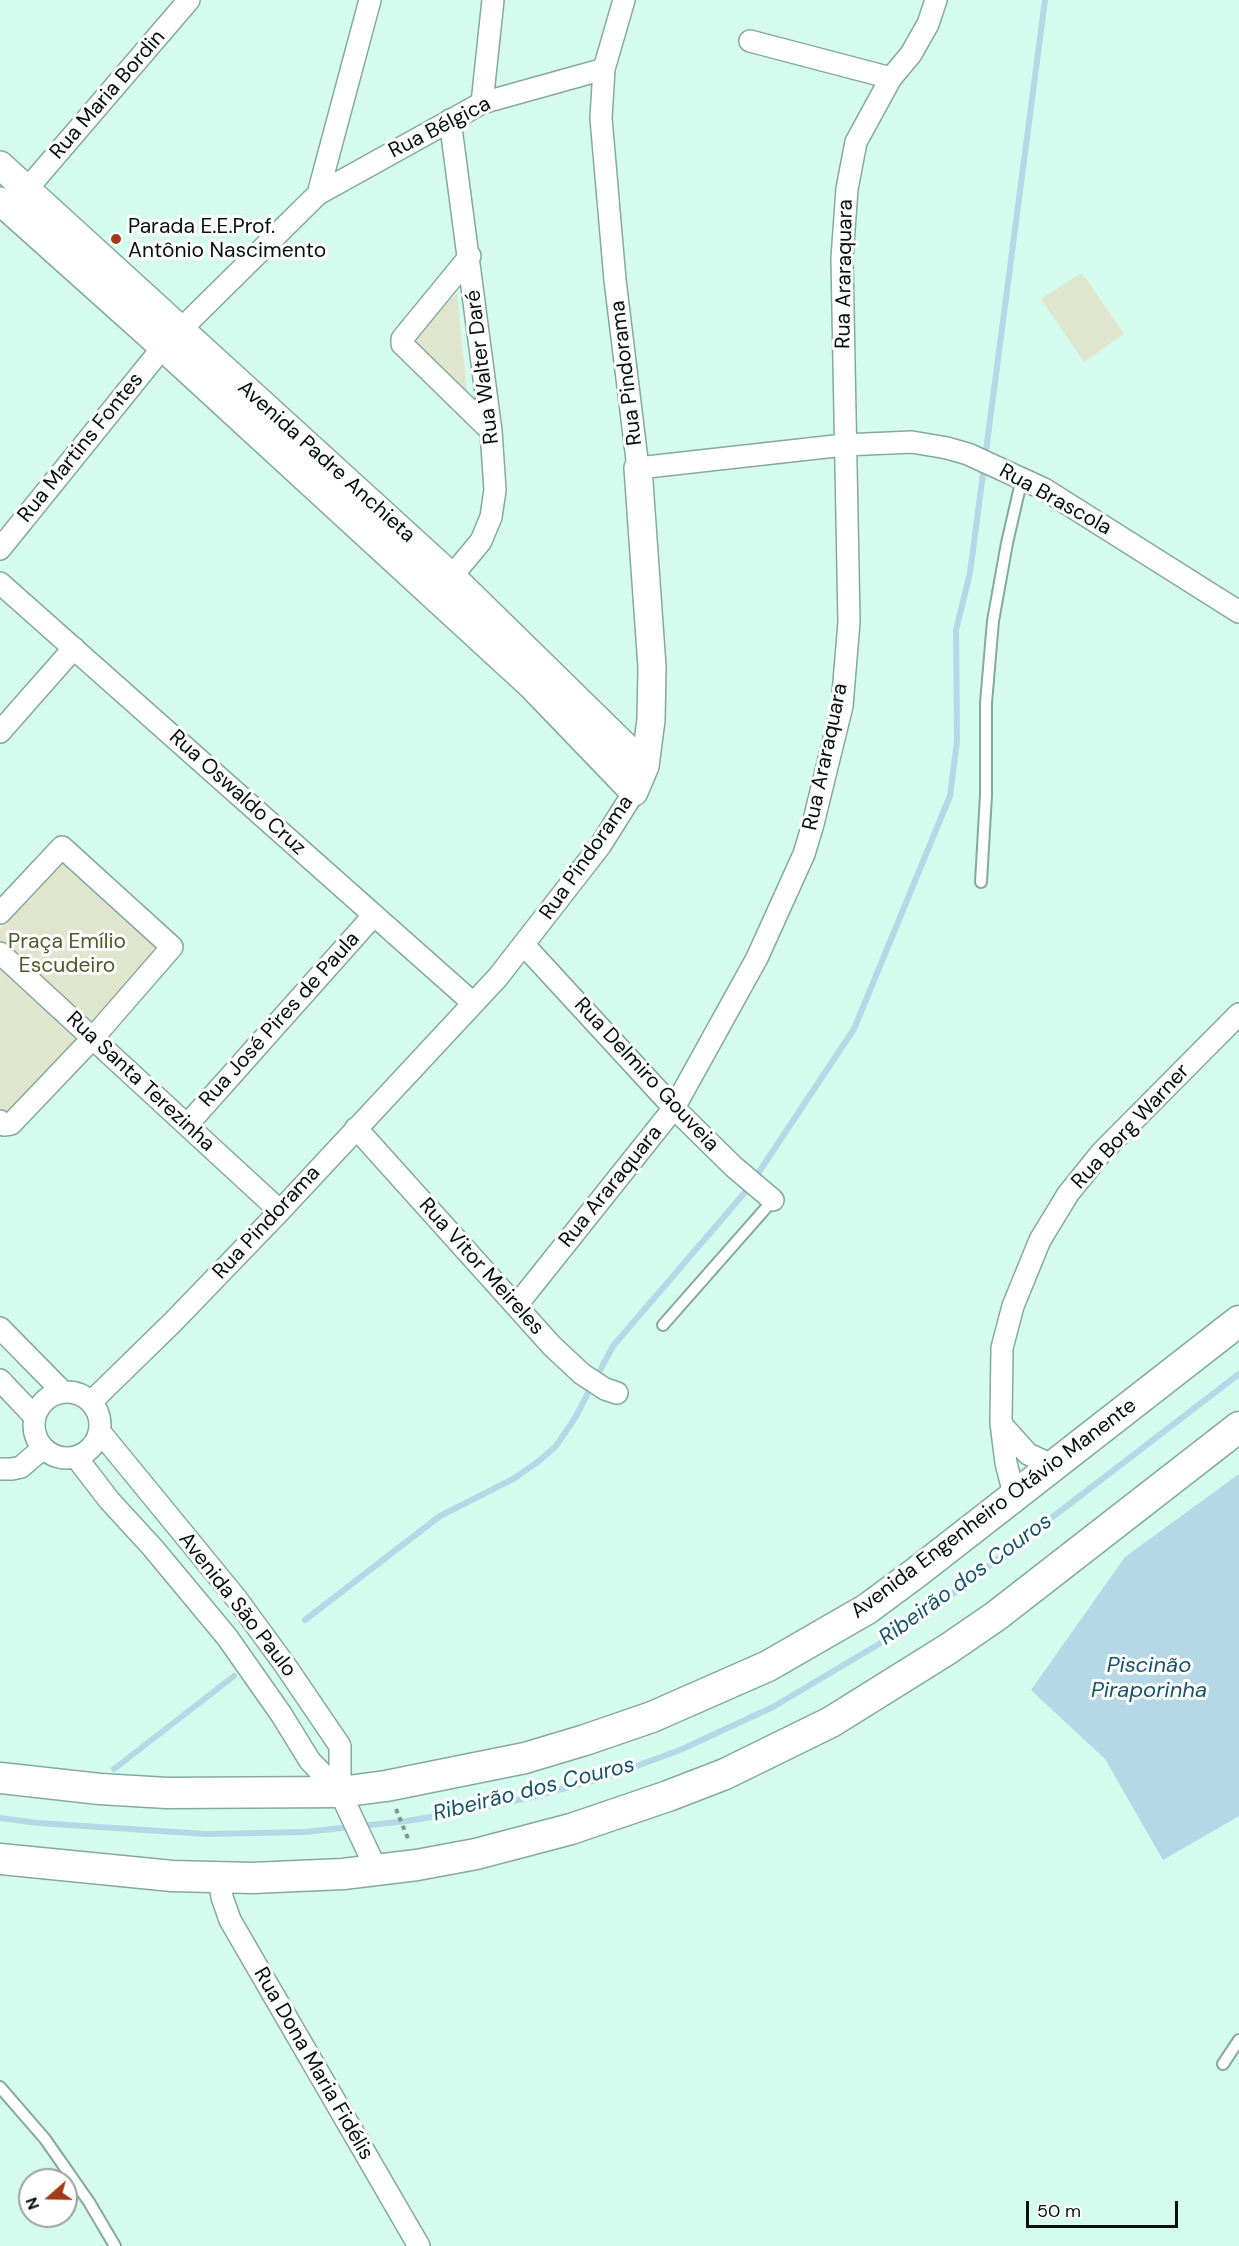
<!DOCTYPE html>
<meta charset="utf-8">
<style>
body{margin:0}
#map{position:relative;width:1239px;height:2246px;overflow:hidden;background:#d4fbee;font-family:"DM Sans",sans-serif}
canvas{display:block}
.north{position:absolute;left:18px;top:2168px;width:60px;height:60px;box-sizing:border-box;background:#fff;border:2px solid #9b9f9e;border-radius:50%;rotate:250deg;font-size:16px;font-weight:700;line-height:24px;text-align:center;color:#04100c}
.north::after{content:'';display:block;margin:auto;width:21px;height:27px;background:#a23b16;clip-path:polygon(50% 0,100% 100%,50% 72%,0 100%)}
.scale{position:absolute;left:1026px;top:2201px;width:152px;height:27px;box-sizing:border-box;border:3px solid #04100c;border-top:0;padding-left:8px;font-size:18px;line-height:21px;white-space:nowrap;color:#04100c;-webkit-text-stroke:4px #fff;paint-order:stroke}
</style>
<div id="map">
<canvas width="1239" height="2246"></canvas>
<div class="north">N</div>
<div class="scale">50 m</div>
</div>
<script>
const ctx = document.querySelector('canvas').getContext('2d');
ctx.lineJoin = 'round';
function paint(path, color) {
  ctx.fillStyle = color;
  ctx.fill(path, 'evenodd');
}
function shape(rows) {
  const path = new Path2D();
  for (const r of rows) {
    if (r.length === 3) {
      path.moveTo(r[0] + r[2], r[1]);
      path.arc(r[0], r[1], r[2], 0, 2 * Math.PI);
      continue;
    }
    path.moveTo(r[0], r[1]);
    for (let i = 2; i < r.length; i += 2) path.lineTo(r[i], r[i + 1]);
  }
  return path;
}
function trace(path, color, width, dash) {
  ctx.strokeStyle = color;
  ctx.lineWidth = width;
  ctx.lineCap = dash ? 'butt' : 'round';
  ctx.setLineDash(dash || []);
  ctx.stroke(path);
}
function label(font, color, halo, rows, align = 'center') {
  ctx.font = font + ' "DM Sans",sans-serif';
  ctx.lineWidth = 6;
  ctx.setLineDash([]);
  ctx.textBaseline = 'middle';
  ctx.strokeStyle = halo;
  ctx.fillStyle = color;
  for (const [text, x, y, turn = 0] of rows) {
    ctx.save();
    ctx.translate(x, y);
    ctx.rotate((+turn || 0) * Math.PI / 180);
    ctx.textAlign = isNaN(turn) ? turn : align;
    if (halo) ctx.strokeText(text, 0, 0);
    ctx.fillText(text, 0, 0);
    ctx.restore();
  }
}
paint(shape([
 [1082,273,1124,334,1084,362,1041,299],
 [457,293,467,393,411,341],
 [62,860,163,950,6,1114,0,1109,0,928]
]), '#dfe6cd');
paint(shape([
 [1239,1474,1239,1816,1163,1860,1105,1759,1031,1690,1125,1557]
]), '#b5d7e6');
trace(shape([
 [305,1620,440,1516,513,1479,539,1461,556,1446,575,1418,613,1346,747,1190,854,1029,950,796,957,741,956,630,970,573,1045,0],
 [114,1769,234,1676],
 [0,1818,38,1823,206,1834,305,1832,407,1821,461,1812,532,1797,607,1777,680,1750,773,1707,884,1641,951,1595,1239,1374]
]), '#b5d7e6', 6);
const service = shape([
 [981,882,986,795,986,703,993,621,1007,543,1022,478],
 [663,1325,773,1200],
 [1223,2064,1239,2040],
 [0,2087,45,2139,89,2202,115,2246]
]);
const minor = shape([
 [624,0,604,69,601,118,615,280,638,468,844,445,912,442,947,448,968,454,1044,489,1239,612],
 [750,41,891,78],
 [482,103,493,0],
 [27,189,189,0],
 [318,194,370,0],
 [470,256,402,339,402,344,491,431],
 [0,549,163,347,318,194,482,103,604,69],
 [0,583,473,1003],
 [443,587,481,541,491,517,495,490,491,431,450,120],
 [0,732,74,648],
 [0,913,62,847,172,947,92,1039,11,1124,4,1125,0,1121],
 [524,945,674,1108,734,1167,773,1200],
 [0,953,280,1211],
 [187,1125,374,915],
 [356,1128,552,1346,582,1374,605,1389,617,1393],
 [516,1306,674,1108,757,958,804,854,813,824,842,706,849,622,842,258,847,189,856,142,891,78,911,54,928,24,936,0],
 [0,1328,63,1392],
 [0,1380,35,1417],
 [67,1425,33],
 [91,1402,173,1322,280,1211,498,977,600,846,634,792],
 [1001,1424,1028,1454,1052,1465],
 [100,1432,236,1598,285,1665,340,1746,340,1792],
 [76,1457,109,1500,153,1548,227,1637,281,1714,310,1761,340,1792,377,1871],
 [0,1469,12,1469,21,1467,43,1448],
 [1014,1494,1006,1463,1001,1423,1002,1348,1013,1306,1040,1240,1068,1194,1101,1153,1239,1014],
 [219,1878,222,1897,230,1920,419,2246]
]);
const tertiary = shape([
 [0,165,452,577,645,766],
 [0,201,163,347,531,685,634,792,645,766,651,720,652,667,638,468]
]);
const secondary = shape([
 [0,1778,100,1789,167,1793,340,1792,386,1786,525,1758,585,1740,652,1717,768,1666,867,1609,917,1572,1239,1321],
 [0,1859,172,1876,252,1878,343,1874,417,1865,476,1854,571,1829,668,1796,725,1774,831,1722,948,1649,996,1616,1239,1427]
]);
trace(service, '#84a99d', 14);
trace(minor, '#84a99d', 24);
trace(tertiary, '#84a99d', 30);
trace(secondary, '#84a99d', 33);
trace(shape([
 [396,1809,409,1841]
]), '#7c988f', 4, [4.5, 4.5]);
trace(service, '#fff', 10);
trace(minor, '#fff', 21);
trace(tertiary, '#fff', 27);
trace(secondary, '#fff', 30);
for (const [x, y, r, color] of [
 [116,239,6,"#a23b16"]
]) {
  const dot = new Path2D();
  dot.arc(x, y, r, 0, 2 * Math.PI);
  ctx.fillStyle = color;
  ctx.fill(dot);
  trace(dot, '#fff', 2);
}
label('21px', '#04100c', '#fff', [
 ["Rua Maria Bordin",108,95,-49],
 ["Rua Bélgica",440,128,-27],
 ["Rua Araraquara",845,274,-89],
 ["Rua Walter Daré",483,367,-97],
 ["Rua Pindorama",627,373,-97],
 ["Rua Martins Fontes",81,448,-51],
 ["Avenida Padre Anchieta",326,462,42],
 ["Rua Brascola",1055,500,29],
 ["Rua Araraquara",826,757,-78],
 ["Rua Oswaldo Cruz",237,793,42],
 ["Rua Pindorama",587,858,-55],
 ["Rua José Pires de Paula",280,1020,-48],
 ["Rua Delmiro Gouveia",646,1075,47],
 ["Rua Santa Terezinha",140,1082,43],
 ["Rua Borg Warner",1131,1127,-47],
 ["Rua Araraquara",611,1187,-51],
 ["Rua Pindorama",267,1223,-47],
 ["Rua Vitor Meireles",481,1267,48],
 ["Avenida Engenheiro Otávio Manente",994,1509,-37],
 ["Avenida São Paulo",237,1605,52],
 ["Rua Dona Maria Fidélis",313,2064,60]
]);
label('21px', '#04100c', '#fff', [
 ["Parada E.E.Prof.",128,227],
 ["Antônio Nascimento",128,251]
], 'left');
label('21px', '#4e5828', '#fff', [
 ["Praça Emílio",67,942],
 ["Escudeiro",67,966]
]);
label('italic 22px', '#14546a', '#fff', [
 ["Ribeirão dos Couros",966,1580,-36],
 ["Piscinão",1149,1666],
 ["Piraporinha",1149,1691],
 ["Ribeirão dos Couros",534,1790,-14]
]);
</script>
